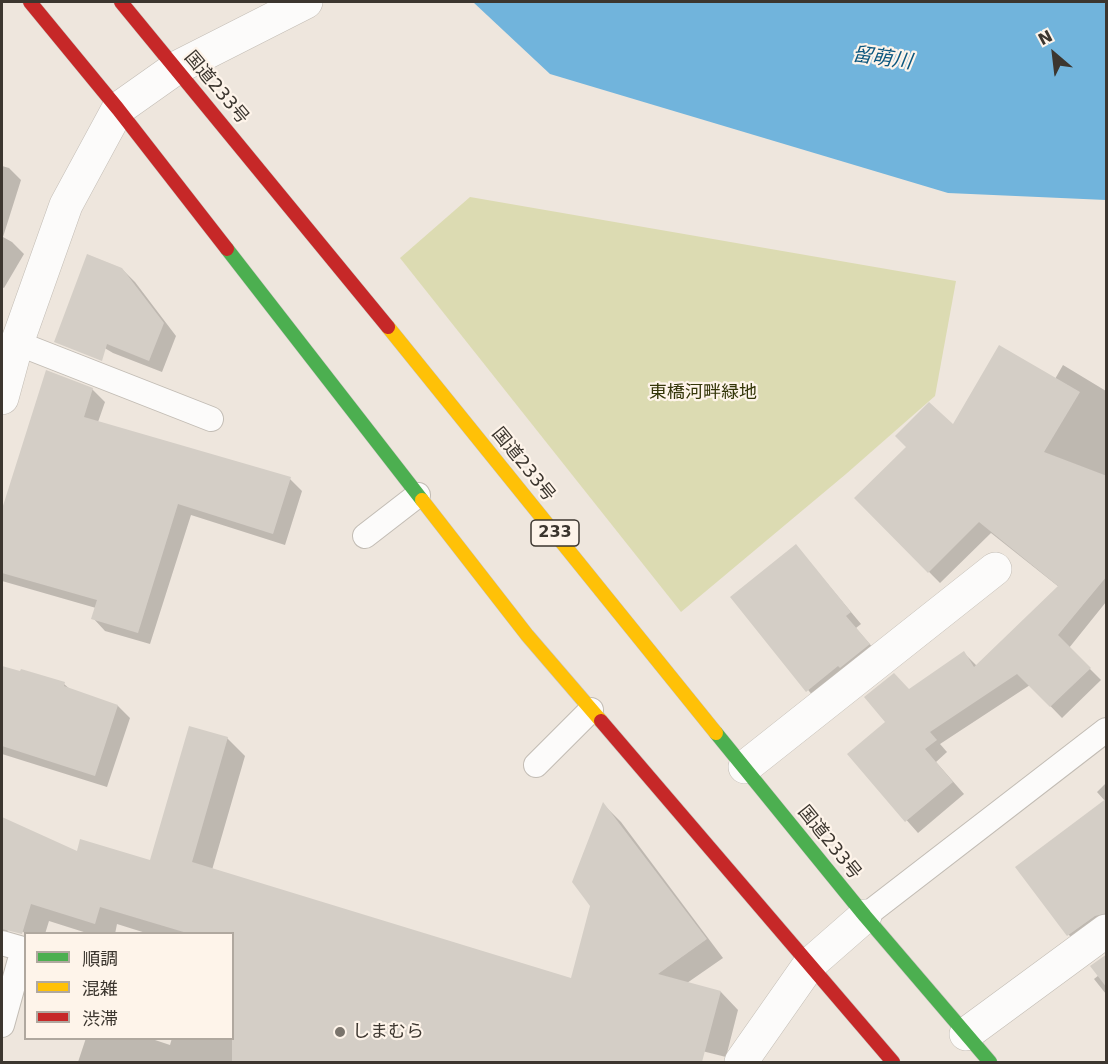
<!DOCTYPE html>
<meta charset="utf-8">
<style>
body{margin:0}
#map{position:relative;width:1108px;height:1064px;overflow:hidden;background:#eee6dd;font-family:"DejaVu Sans","Noto Sans JP",sans-serif}
canvas{display:block}
.frame{position:absolute;inset:0;border:3px solid #3c362f;pointer-events:none}
.legend{position:absolute;left:24px;top:932px;width:210px;height:108px;box-sizing:border-box;background:#fef4ea;border:2px solid #b0a89f;margin:0;padding:8px 10px;list-style:none;font-size:18px;color:#3c362f}
.legend li{display:flex;align-items:center;gap:12px;height:30px}
.legend b{width:30px;border:2px solid #b0a89f}
.north{position:absolute;left:1024px;top:24px;width:60px;height:60px;-webkit-text-stroke:4px #fef4ea;paint-order:stroke;rotate:332deg;font-size:16px;font-weight:700;line-height:24px;text-align:center;color:#3c362f}
.north::after{content:'';display:block;margin:auto;width:21px;height:27px;background:#3c362f;clip-path:polygon(50% 0,100% 100%,50% 72%,0 100%)}
</style>
<div id="map">
<canvas width="1108" height="1064"></canvas>
<div class="frame"></div>
<ul class="legend">
<li><b style="height:8px;background:#4caf50"></b>順調</li>
<li><b style="height:8px;background:#ffc107"></b>混雑</li>
<li><b style="height:8px;background:#c62828"></b>渋滞</li>
</ul>
<div class="north">N</div>
</div>
<script>
const ctx = document.querySelector('canvas').getContext('2d');
ctx.lineJoin = 'round';
function paint(path, color) {
  ctx.fillStyle = color;
  ctx.fill(path, 'evenodd');
}
function shape(rows) {
  const path = new Path2D();
  for (const r of rows) {
    path.moveTo(r[0], r[1]);
    for (let i = 2; i < r.length; i += 2) path.lineTo(r[i], r[i + 1]);
  }
  return path;
}
function trace(path, color, width, dash) {
  ctx.strokeStyle = color;
  ctx.lineWidth = width;
  ctx.lineCap = dash ? 'butt' : 'round';
  ctx.setLineDash(dash || []);
  ctx.stroke(path);
}
function label(font, color, halo, rows, align = 'center') {
  ctx.font = font + ' "DejaVu Sans","Noto Sans JP",sans-serif';
  ctx.lineWidth = 4.5;
  ctx.setLineDash([]);
  ctx.textBaseline = 'middle';
  ctx.strokeStyle = halo;
  ctx.fillStyle = color;
  for (const [text, x, y, turn = 0] of rows) {
    ctx.save();
    ctx.translate(x, y);
    ctx.rotate((+turn || 0) * Math.PI / 180);
    ctx.textAlign = isNaN(turn) ? turn : align;
    if (halo) ctx.strokeText(text, 0, 0);
    ctx.fillText(text, 0, 0);
    ctx.restore();
  }
}
paint(shape([
 [470,197,956,281,935,396,846,474,681,612,400,258]
]), '#dcdbb2');
paint(shape([
 [473,2,1106,2,1106,200,948,193,550,74]
]), '#71b4dc');
paint(shape([
 [2,166,9,168,21,180,3,237,12,242,24,254,4,288,2,287],
 [122,269,135,282,176,336,162,372,113,353,76,331],
 [1063,365,1106,391,1106,602,1069,648,1101,680,1062,718,1030,685,940,744,947,752,936,762,964,794,918,833,849,755,887,722,910,690,964,653,977,666,1059,587,991,533,940,583,856,498,953,427,1055,379],
 [92,389,105,402,98,422,290,479,302,491,285,545,191,515,150,644,105,631,93,618,96,608,2,581,2,508,3,508],
 [796,546,861,624,856,628,880,656,818,702,732,597],
 [2,668,64,684,71,690,118,706,130,718,107,787,2,754],
 [227,738,245,756,212,870,572,980,592,906,604,805,621,822,723,958,687,983,721,992,738,1010,726,1057,646,1037,639,1062,78,1062,86,1038,149,1038,170,1045,172,1038,232,1038,232,934,149,934,117,924,115,934,90,934,49,921,45,934,29,934,14,929,8,929,2,952,2,818,78,853,151,862],
 [1106,783,1106,927,1080,947,1069,935,1017,867,1105,801,1097,792],
 [1106,956,1106,994,1094,979,1099,975]
]), '#0003');
paint(shape([
 [87,254,122,268,164,323,149,361,107,344,102,361,54,342],
 [999,345,1080,392,1044,452,1107,476,1107,576,1058,635,1091,668,1050,707,1017,674,930,732,937,740,925,749,953,782,905,822,847,754,885,722,864,697,894,673,909,689,964,651,974,667,1058,586,979,522,928,573,854,498,906,447,895,436,929,402,953,424],
 [46,370,93,388,84,417,291,477,273,534,178,504,138,633,91,619,97,600,2,573,2,509],
 [796,544,851,612,846,616,870,644,840,668,838,666,806,692,730,597],
 [2,666,20,671,21,669,65,682,64,686,118,705,95,776,2,746],
 [189,726,228,737,192,862,571,978,590,906,572,882,603,802,707,939,658,974,721,991,702,1062,232,1062,232,933,187,933,100,907,95,924,31,904,22,934,2,929,2,817,77,851,80,839,150,860],
 [1107,798,1107,913,1095,916,1067,936,1015,867],
 [1107,954,1107,988,1090,966]
]), '#d4cec6');
const lane = shape([
 [17,343,211,419],
 [365,536,418,495],
 [536,765,591,710],
 [865,916,1106,730],
 [2,943,23,949,2,1025]
]);
const street = shape([
 [2,398,17,343,66,205,118,109,176,68,306,2],
 [745,767,995,569],
 [966,1034,1106,931],
 [741,1062,809,965,865,916]
]);
const fast = shape([
 [227,249,422,500],
 [716,733,865,916,990,1062]
]);
const slow = shape([
 [388,327,716,733],
 [422,500,527,635,601,721]
]);
const jam = shape([
 [30,2,118,109,227,249],
 [121,2,388,327],
 [601,721,893,1062]
]);
trace(lane, '#c2bcb4', 26);
trace(street, '#c2bcb4', 34);
trace(fast, '#c6c3be', 15);
trace(slow, '#c6c3be', 15);
trace(jam, '#c6c3be', 15);
trace(lane, '#fcfbfa', 24);
trace(street, '#fcfbfa', 33);
trace(fast, '#4caf50', 14);
trace(slow, '#ffc107', 14);
trace(jam, '#c62828', 14);
for (const [x, y, r, color] of [
 [340,1032,6,"#7a746c"]
]) {
  const dot = new Path2D();
  dot.arc(x, y, r, 0, 2 * Math.PI);
  ctx.fillStyle = color;
  ctx.fill(dot);
  trace(dot, '#fef4ea', 2);
}
for (const [x, y, w] of [
 [555,533,48]
]) {
  const box = new Path2D();
  box.roundRect(x - w / 2, y - 13, w, 26, 4.5);
  ctx.fillStyle = '#fef4ea';
  ctx.fill(box);
  trace(box, '#3c362f', 1.5);
}
label('bold 16px', '#3c362f', null, [
 ["233",555,533]
]);
label('18px', '#3c362f', '#fef4ea', [
 ["国道233号",216,88,50],
 ["国道233号",523,465,51],
 ["国道233号",829,843,51]
]);
label('18px', '#333508', '#fef4ea', [
 ["東橋河畔緑地",703,393]
]);
label('18px', '#3c362f', '#fef4ea', [
 ["しまむら",352,1032]
], 'left');
label('italic 20px', '#0c577f', '#fef4ea', [
 ["留萌川",882,59,8]
]);
</script>
